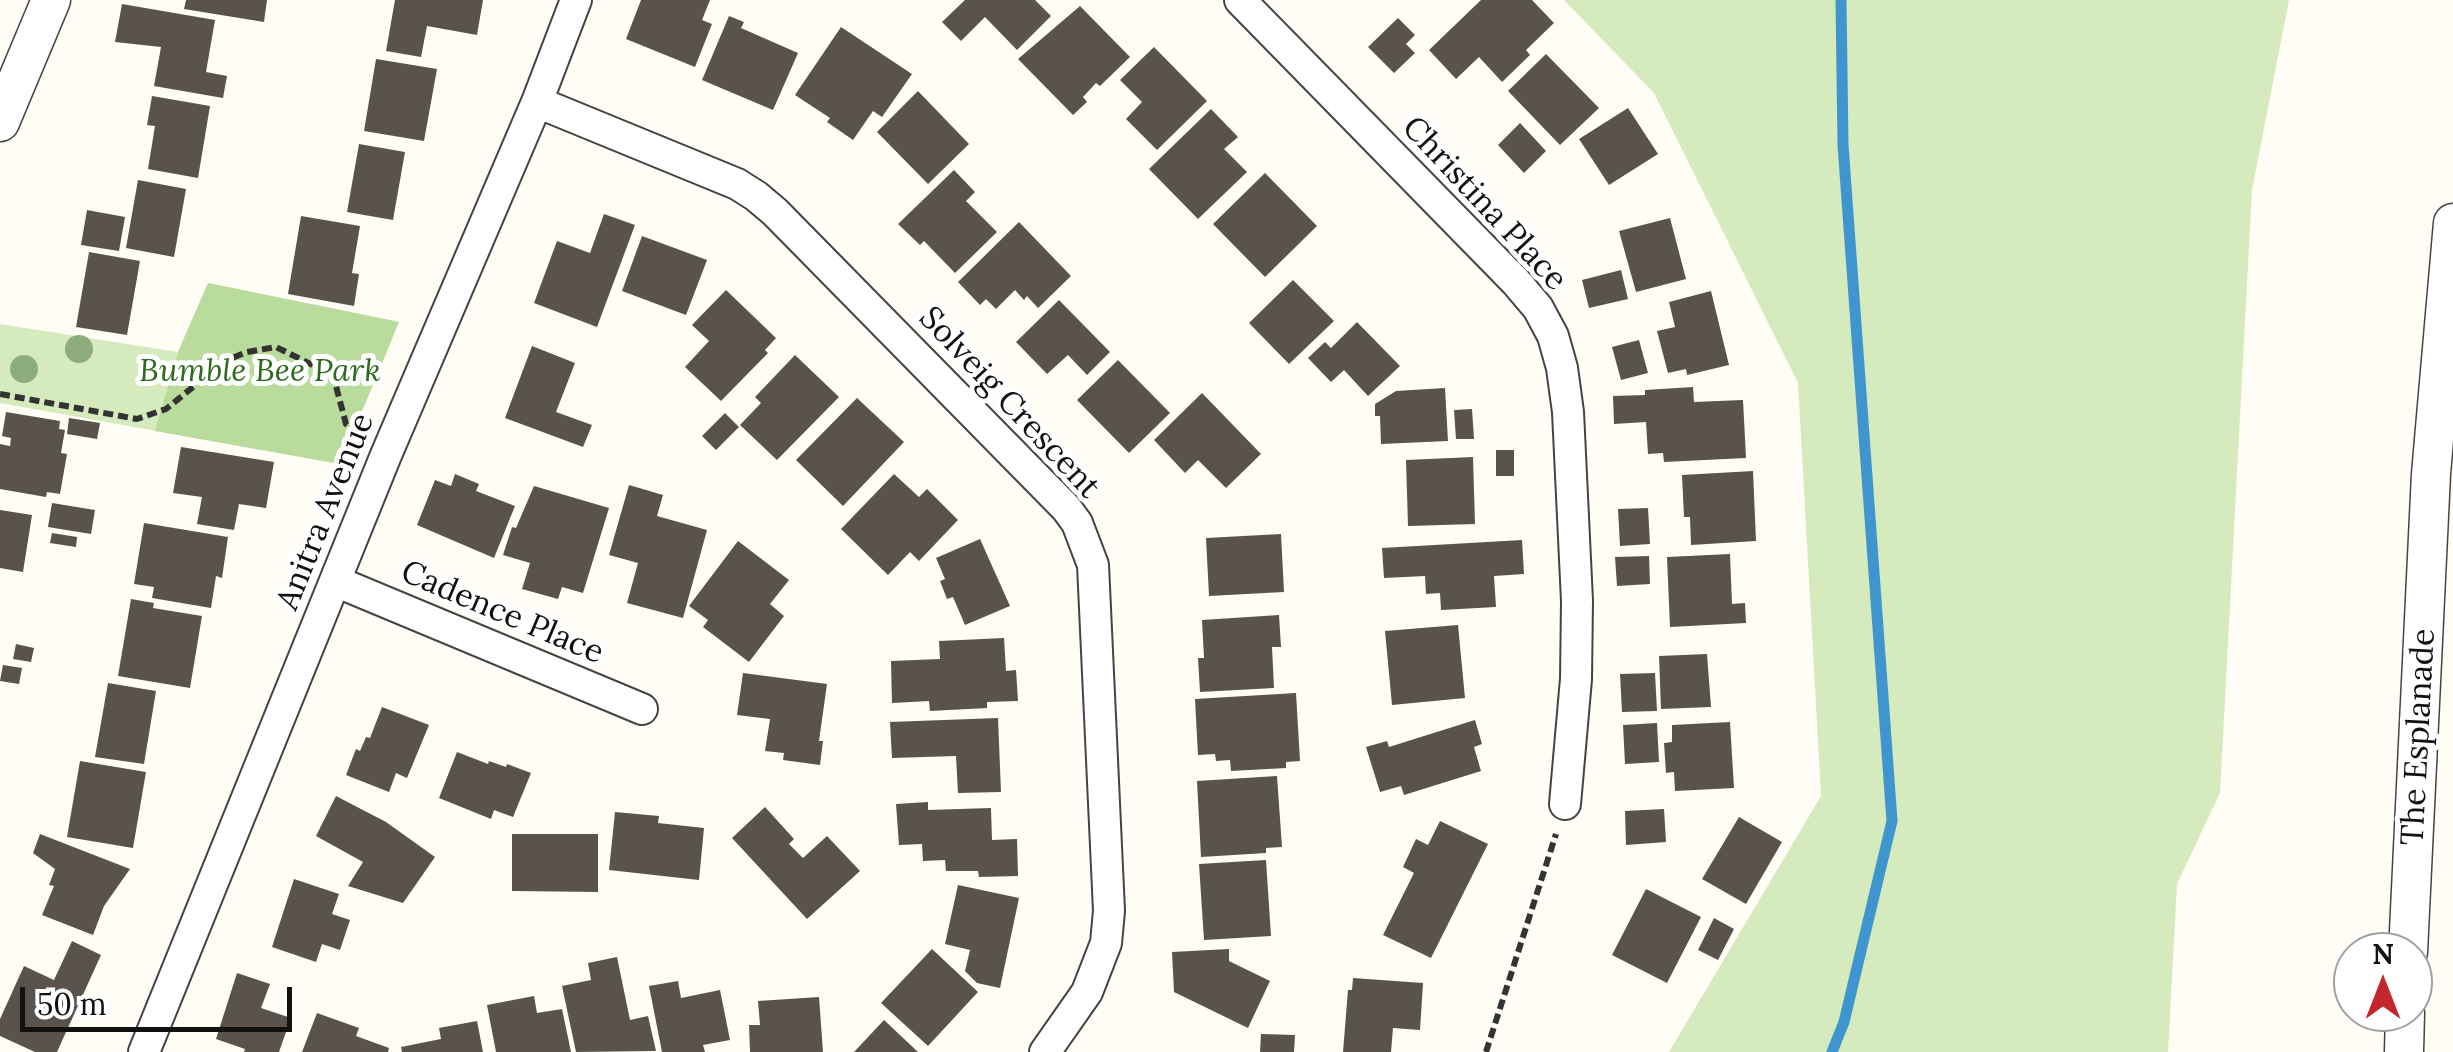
<!DOCTYPE html>
<style>
body{margin:0}
#map{position:relative;width:2453px;height:1052px;overflow:hidden;background:#fffdf5;font-family:Lora,serif}
canvas{display:block}
.north{position:absolute;left:2333px;top:932px;width:100px;height:100px;box-sizing:border-box;background:#fff;border:2px solid #a0a0a0;border-radius:50%;rotate:0deg;font-size:28px;font-weight:700;line-height:40px;text-align:center;color:#111}
.north::after{content:'';display:block;margin:auto;width:35px;height:45px;background:#c4262e;clip-path:polygon(50% 0,100% 100%,50% 72%,0 100%)}
.scale{position:absolute;left:20px;top:987px;width:272px;height:45px;box-sizing:border-box;border:5px solid #111;border-top:0;padding-left:12px;font-size:30px;line-height:35px;white-space:nowrap;color:#111;-webkit-text-stroke:8px #fff;paint-order:stroke}
</style>
<div id="map">
<canvas width="2453" height="1052"></canvas>
<div class="north">N</div>
<div class="scale">50 m</div>
</div>
<script>
const ctx = document.querySelector('canvas').getContext('2d');
ctx.lineJoin = 'round';
function paint(path, color) {
  ctx.fillStyle = color;
  ctx.fill(path, 'evenodd');
}
function shape(rows) {
  const path = new Path2D();
  for (const r of rows) {
    path.moveTo(r[0], r[1]);
    for (let i = 2; i < r.length; i += 2) path.lineTo(r[i], r[i + 1]);
  }
  return path;
}
function trace(path, color, width, dash) {
  ctx.strokeStyle = color;
  ctx.lineWidth = width;
  ctx.lineCap = dash ? 'butt' : 'round';
  ctx.setLineDash(dash || []);
  ctx.stroke(path);
}
function label(font, color, halo, rows, align = 'center') {
  ctx.font = font + ' Lora,serif';
  ctx.lineWidth = 10;
  ctx.setLineDash([]);
  ctx.textBaseline = 'middle';
  ctx.strokeStyle = halo;
  ctx.fillStyle = color;
  for (const [text, x, y, turn = 0] of rows) {
    ctx.save();
    ctx.translate(x, y);
    ctx.rotate((+turn || 0) * Math.PI / 180);
    ctx.textAlign = isNaN(turn) ? turn : align;
    if (halo) ctx.strokeText(text, 0, 0);
    ctx.fillText(text, 0, 0);
    ctx.restore();
  }
}
paint(shape([
 [1564,0,2289,0,2252,190,2220,793,2177,884,2168,1052,1669,1052,1821,796,1798,383,1654,93],
 [208,283,399,322,340,464,0,403,0,324,178,352]
]), '#d5ebbd');
paint(shape([
 [208,283,399,322,340,464,155,431,178,352]
]), '#b9dc9c');
trace(shape([
 [1832,1052,1844,1022,1892,821,1843,145,1841,0]
]), '#3f96cf', 11);
paint(shape([
 [186,0,267,0,264,22,184,9],
 [395,0,483,0,477,35,427,26,421,57,386,51],
 [641,0,710,0,702,20,712,24,695,67,626,39],
 [965,0,1035,0,1051,16,1017,50,985,17,961,41,942,22],
 [1481,0,1532,0,1554,23,1526,50,1530,55,1502,82,1479,57,1456,79,1429,50],
 [122,4,215,20,206,72,227,76,223,98,154,86,161,47,115,42],
 [1080,6,1130,57,1100,86,1096,83,1083,97,1087,102,1073,115,1018,59],
 [729,16,744,22,741,28,798,53,773,110,702,80],
 [1398,18,1415,35,1406,44,1415,53,1394,73,1368,47],
 [841,27,912,74,882,117,873,111,853,140,827,122,830,118,795,95],
 [1154,47,1207,101,1157,150,1126,119,1142,102,1120,80],
 [1546,54,1599,108,1560,145,1508,91],
 [376,59,437,69,424,141,364,131],
 [918,91,969,144,928,184,877,132],
 [152,96,210,106,198,178,148,169,155,126,147,125],
 [1628,108,1658,154,1609,185,1579,139],
 [1211,109,1238,137,1224,149,1247,172,1198,219,1149,169],
 [1520,123,1546,151,1524,173,1498,145],
 [359,144,405,152,393,220,347,212],
 [954,170,975,192,966,201,997,232,955,273,924,241,920,245,898,224],
 [1265,173,1317,226,1265,277,1213,224],
 [138,180,186,189,174,257,126,248],
 [87,210,125,217,119,251,81,245],
 [604,214,635,225,597,327,534,303,557,241,590,253],
 [301,216,360,226,352,273,359,274,354,306,288,294],
 [1670,218,1686,279,1636,292,1619,231],
 [1019,222,1071,276,1038,308,1027,296,1024,300,1015,290,996,309,986,299,980,305,958,282],
 [642,236,707,260,686,315,622,291],
 [89,252,140,261,127,335,76,327],
 [1621,270,1628,299,1589,308,1582,280],
 [1293,280,1334,321,1289,364,1249,323],
 [726,290,776,338,765,350,768,353,721,401,685,367,709,341,692,325],
 [1711,291,1729,365,1687,375,1686,369,1668,373,1657,331,1675,327,1669,302],
 [1059,300,1110,352,1087,375,1068,355,1047,374,1016,342],
 [1357,322,1400,366,1368,396,1344,370,1331,382,1308,358,1325,342,1331,348],
 [1639,340,1648,373,1621,380,1612,347],
 [532,346,575,363,556,412,592,425,583,447,505,418],
 [795,355,839,397,777,460,740,425,761,403,755,397],
 [1118,360,1170,413,1129,453,1077,400],
 [1693,387,1694,402,1743,400,1746,458,1664,462,1663,453,1648,454,1646,422,1614,424,1613,396,1645,395,1645,390],
 [1445,388,1448,441,1381,444,1380,416,1375,416,1375,404,1396,391],
 [1202,393,1261,454,1226,488,1198,460,1185,473,1154,440],
 [857,398,904,442,843,506,796,460],
 [1472,409,1474,439,1456,439,1454,410],
 [6,412,60,421,59,429,65,430,61,453,67,454,60,494,47,492,46,497,0,489,0,444,10,446,11,438,2,436],
 [725,413,739,427,716,450,702,436],
 [69,418,100,423,97,439,67,434],
 [181,447,274,462,266,508,239,504,234,530,197,524,202,497,173,493],
 [1496,450,1514,450,1514,476,1496,476],
 [1473,457,1475,524,1408,526,1406,460],
 [1753,471,1756,541,1691,545,1690,517,1684,517,1682,475],
 [455,474,479,484,476,491,515,506,494,558,417,525,435,480,451,486],
 [894,474,919,497,927,489,958,520,919,561,910,552,888,575,841,529],
 [629,485,663,495,657,516,707,530,683,618,627,603,638,563,609,555],
 [534,486,609,508,583,593,562,587,558,599,522,589,530,563,503,555,512,527,516,528],
 [52,503,95,510,91,534,48,527],
 [1648,508,1650,544,1620,546,1618,509],
 [0,510,32,515,23,572,0,568],
 [144,523,228,537,222,578,216,576,211,608,152,598,154,587,134,584],
 [52,533,77,537,76,547,50,543],
 [1281,534,1284,592,1209,596,1206,538],
 [980,539,1010,606,965,625,953,597,947,599,940,581,945,579,936,558],
 [1522,540,1524,574,1494,576,1496,607,1441,610,1440,593,1426,594,1425,576,1384,578,1382,548],
 [738,541,789,580,770,604,784,616,749,662,703,627,708,620,689,606],
 [1730,554,1732,604,1745,603,1746,623,1670,627,1667,557],
 [1649,556,1650,584,1617,586,1615,557],
 [131,599,154,603,153,608,202,616,190,688,118,676],
 [1279,615,1281,647,1272,647,1274,688,1200,692,1198,658,1204,658,1202,620],
 [1458,625,1465,698,1392,705,1385,631],
 [1004,638,1006,671,1016,670,1018,701,987,702,987,708,930,711,929,701,892,703,891,661,940,659,939,641],
 [16,644,34,648,31,662,13,659],
 [1707,654,1711,707,1661,709,1659,656],
 [3,665,22,668,19,684,0,681],
 [743,673,827,684,819,741,823,741,820,765,783,760,784,753,765,751,770,719,737,715],
 [1655,673,1657,711,1622,712,1620,674],
 [108,683,156,691,144,764,95,757],
 [1296,693,1300,761,1286,762,1286,768,1231,771,1230,760,1216,761,1215,754,1198,755,1195,699],
 [382,707,429,725,407,778,396,773,389,792,346,775,356,749,360,751,366,737,370,738],
 [998,718,1001,792,958,793,956,756,892,758,890,722],
 [1475,720,1482,744,1474,747,1481,771,1404,795,1401,786,1380,792,1366,747,1387,741,1389,747],
 [1730,722,1734,788,1675,791,1674,772,1666,773,1664,743,1672,742,1672,725],
 [1657,723,1659,762,1625,764,1623,725],
 [457,752,488,764,489,761,506,767,507,764,531,773,513,817,494,810,491,819,439,798],
 [80,761,146,772,133,848,67,837],
 [1277,776,1282,847,1266,848,1266,853,1201,857,1197,781],
 [336,796,386,822,435,857,403,903,348,886,363,862,316,836],
 [928,802,928,810,991,808,992,840,1017,839,1018,876,979,877,978,871,946,871,945,860,923,861,922,844,899,845,896,804],
 [765,807,794,839,789,844,803,858,827,836,860,871,807,919,732,838],
 [1664,809,1666,842,1626,845,1625,811],
 [615,812,659,816,658,823,704,828,699,880,609,870],
 [1739,817,1782,842,1746,904,1702,879],
 [1440,821,1488,844,1431,958,1383,935,1414,873,1403,867,1416,839,1428,845],
 [40,834,130,869,104,906,93,935,42,915,54,886,49,885,55,869,33,853],
 [512,834,598,834,598,892,512,891],
 [1266,860,1271,936,1204,940,1199,864],
 [294,879,339,894,332,914,350,920,340,950,322,944,316,962,272,947],
 [958,885,1019,898,1000,988,977,983,965,971,970,950,945,944],
 [1646,889,1701,917,1667,983,1612,955],
 [1714,918,1734,929,1718,960,1698,950],
 [72,941,101,955,57,1052,35,1052,0,1036,0,1019,24,966,54,980],
 [932,949,978,992,928,1046,881,1003],
 [1229,949,1229,961,1270,981,1248,1028,1174,992,1172,952],
 [617,957,630,1020,648,1016,656,1051,576,1052,562,986,591,980,588,963],
 [237,973,270,984,261,1008,291,1018,279,1052,244,1052,245,1049,216,1039],
 [1353,978,1423,983,1420,1030,1393,1028,1391,1052,1343,1052,1348,990,1352,990],
 [678,981,681,998,720,990,730,1040,703,1045,705,1052,662,1052,649,986],
 [534,996,537,1013,562,1009,571,1052,496,1052,487,1005],
 [819,997,823,1052,750,1052,749,1025,760,1025,758,1001],
 [317,1013,359,1028,356,1036,389,1048,388,1052,302,1052],
 [884,1020,918,1052,854,1052],
 [477,1021,483,1052,402,1052,401,1047,441,1039,439,1028],
 [1261,1034,1295,1035,1294,1052,1260,1052]
]), '#5a524d');
const minor = shape([
 [1240,0,1516,282,1538,308,1553,336,1562,368,1568,412,1577,601,1576,679,1565,804],
 [537,102,737,184,756,196,775,212,1066,508,1077,523,1093,565,1109,911,1106,943,1087,992,1045,1052],
 [335,581,642,709],
 [144,1052,386,455,537,102,576,0]
]);
const tertiary = shape([
 [0,122,51,0],
 [2408,952,2431,474,2453,223],
 [2404,1052,2405,1012]
]);
trace(minor, '#444', 34);
trace(tertiary, '#444', 41);
trace(shape([
 [0,394,137,419,166,409,225,361,247,352,276,347,333,375,346,424,362,436],
 [1486,1052,1556,834]
]), '#333', 6, [10, 5]);
trace(minor, '#fff', 30);
trace(tertiary, '#fff', 38);
ctx.fillStyle = '#8dad7f';
for (const [x, y] of [
 [79,349],
 [24,369]
]) {
  ctx.beginPath();
  ctx.arc(x, y, 14, 0, 2 * Math.PI);
  ctx.fill();
}
label('32px', '#111', '#fff', [
 ["Christina Place",1484,204,47],
 ["Solveig Crescent",1009,403,47],
 ["Anitra Avenue",326,512,-68],
 ["Cadence Place",502,613,23],
 ["The Esplanade",2419,737,-87]
]);
label('italic 32px', '#2f6b1f', '#fff', [
 ["Bumble Bee Park",260,372]
]);
</script>
